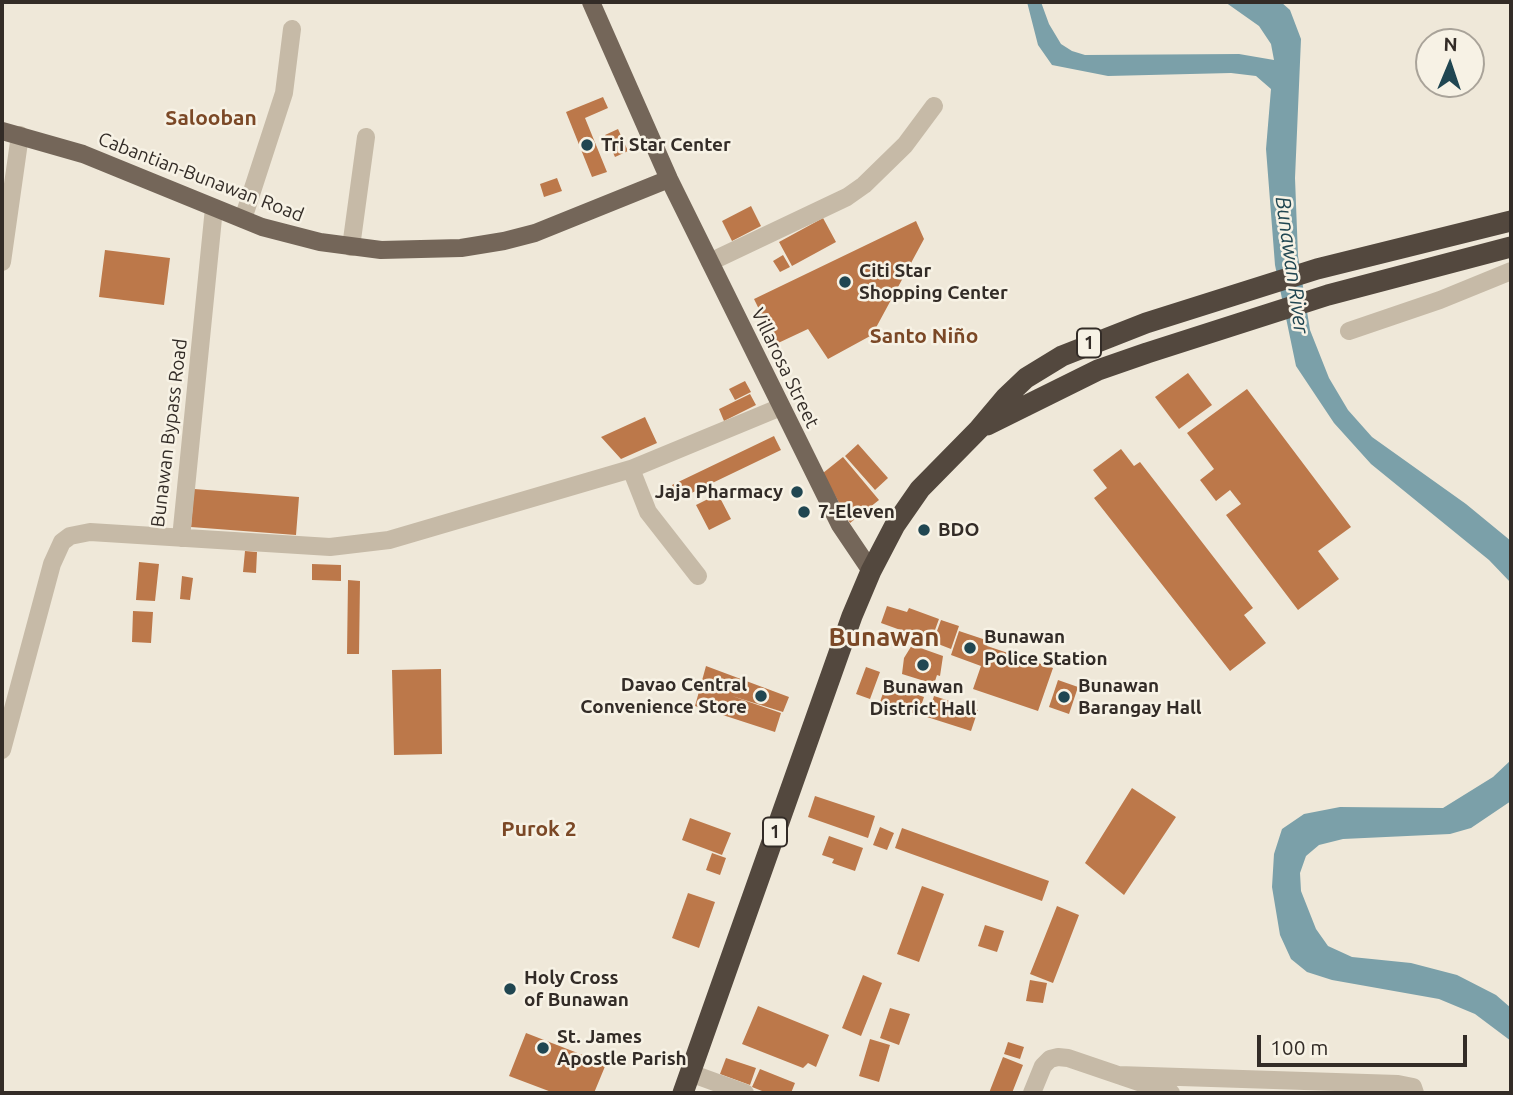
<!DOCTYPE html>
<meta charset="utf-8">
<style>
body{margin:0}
#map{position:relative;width:1513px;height:1095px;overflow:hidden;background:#efe8d9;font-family:Ubuntu,sans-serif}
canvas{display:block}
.frame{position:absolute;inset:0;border:4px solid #332c27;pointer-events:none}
.north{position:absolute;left:1415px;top:28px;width:70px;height:70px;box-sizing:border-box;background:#f7f2e5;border:2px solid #a9a399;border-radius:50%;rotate:2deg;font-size:19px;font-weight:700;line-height:28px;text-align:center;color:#332c27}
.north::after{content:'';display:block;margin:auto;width:24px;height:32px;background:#204651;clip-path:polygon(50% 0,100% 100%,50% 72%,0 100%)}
.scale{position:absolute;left:1257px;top:1035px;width:210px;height:32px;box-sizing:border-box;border:4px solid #332c27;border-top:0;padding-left:9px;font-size:21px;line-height:24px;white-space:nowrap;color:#332c27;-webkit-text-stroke:5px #f7f2e5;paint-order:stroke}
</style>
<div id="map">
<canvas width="1513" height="1095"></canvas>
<div class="frame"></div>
<div class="north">N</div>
<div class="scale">100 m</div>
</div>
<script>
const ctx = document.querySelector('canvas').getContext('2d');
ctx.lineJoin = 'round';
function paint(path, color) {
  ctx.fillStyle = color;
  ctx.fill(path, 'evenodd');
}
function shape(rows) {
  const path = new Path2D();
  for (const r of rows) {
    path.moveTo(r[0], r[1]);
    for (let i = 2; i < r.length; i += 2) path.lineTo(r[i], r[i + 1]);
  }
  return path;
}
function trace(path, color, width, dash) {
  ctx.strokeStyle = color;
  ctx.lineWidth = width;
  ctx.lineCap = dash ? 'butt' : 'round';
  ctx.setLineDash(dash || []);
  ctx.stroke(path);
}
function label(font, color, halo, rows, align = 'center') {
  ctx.font = font + ' Ubuntu,sans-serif';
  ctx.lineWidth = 5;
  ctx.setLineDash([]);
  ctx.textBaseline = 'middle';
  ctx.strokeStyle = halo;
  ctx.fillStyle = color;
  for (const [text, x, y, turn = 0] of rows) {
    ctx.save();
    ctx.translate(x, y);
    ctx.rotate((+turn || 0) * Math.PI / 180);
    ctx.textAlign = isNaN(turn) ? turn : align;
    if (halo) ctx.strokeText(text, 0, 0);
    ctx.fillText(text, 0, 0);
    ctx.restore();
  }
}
paint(shape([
 [1027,2,1041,2,1049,24,1061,44,1072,51,1085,55,1239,54,1274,60,1271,44,1259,26,1225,2,1281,2,1290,10,1301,39,1295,178,1298,256,1310,330,1329,378,1348,410,1372,437,1466,504,1511,541,1511,583,1489,560,1371,464,1334,423,1296,366,1275,265,1266,149,1271,89,1256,76,1231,73,1108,76,1052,65,1038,45],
 [1511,760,1511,801,1471,828,1450,834,1343,839,1319,845,1306,856,1300,873,1301,891,1316,929,1328,946,1352,957,1411,963,1457,975,1496,995,1511,1008,1511,1041,1475,1014,1439,999,1332,980,1307,972,1291,959,1280,935,1272,887,1274,854,1282,829,1304,814,1340,807,1443,808,1493,777]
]), '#7ba0a9');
paint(shape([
 [603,97,608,108,585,118,607,172,592,177,566,112],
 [618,129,628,151,615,157,605,135],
 [557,178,562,191,544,197,540,184],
 [751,206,761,226,732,241,722,221],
 [823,218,836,242,792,266,779,242],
 [916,221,924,239,872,335,828,359,808,329,776,344,754,299],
 [105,250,170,258,164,305,99,297],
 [783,255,790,267,780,272,773,261],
 [1188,373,1212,405,1179,429,1155,397],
 [745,381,751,392,735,400,729,389],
 [1247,389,1351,527,1318,551,1339,579,1298,610,1226,515,1241,504,1230,490,1216,501,1200,480,1214,469,1187,433],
 [750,394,756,405,724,421,719,409],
 [645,417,657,443,621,459,601,437],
 [774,436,781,450,679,499,672,485],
 [858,444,888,478,875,490,845,456],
 [1121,449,1134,466,1140,462,1253,608,1244,615,1266,643,1230,671,1094,498,1107,488,1093,470],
 [843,457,879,500,850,523,823,473],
 [194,489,299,497,296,535,191,527],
 [718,494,731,519,709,530,696,505],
 [245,551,257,552,256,573,243,572],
 [139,562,159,564,155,601,136,600],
 [312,564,341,565,341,581,312,580],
 [182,576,193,578,190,600,180,599],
 [348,580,360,581,359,654,347,654],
 [887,606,907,612,909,608,939,619,931,641,881,623],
 [133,611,153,612,151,643,132,642],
 [941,620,959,626,951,649,933,642],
 [959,631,989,641,987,646,1053,668,1038,711,973,689,981,666,951,655],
 [912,645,943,656,940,676,937,675,934,684,902,674,904,658],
 [706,666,789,697,783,712,732,696,781,713,775,732,695,706],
 [866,667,880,672,870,699,856,694],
 [441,669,442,754,394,755,392,670],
 [1058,680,1078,687,1069,714,1049,707],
 [886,684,924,697,918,715,880,702],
 [934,696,978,710,971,731,927,717],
 [1132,788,1176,817,1124,895,1085,863],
 [815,796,875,816,868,838,808,817],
 [690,818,731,833,722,855,682,840],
 [880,827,894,833,887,850,873,845],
 [902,828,1049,881,1042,901,895,848],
 [829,836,863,848,855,871,832,863,834,859,822,855],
 [712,853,726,858,720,875,706,870],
 [922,886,944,894,919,962,897,954],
 [688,893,715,902,699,948,672,938],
 [1057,906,1079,915,1053,983,1030,974],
 [985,925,1004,931,997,952,978,946],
 [863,975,882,983,861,1036,842,1028],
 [1030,980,1047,983,1043,1003,1026,1001],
 [758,1006,829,1035,816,1067,808,1063,803,1068,742,1044],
 [890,1008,910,1014,899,1045,880,1038],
 [526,1033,606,1064,594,1093,554,1093,509,1076],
 [870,1039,890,1045,879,1082,859,1076],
 [1008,1042,1024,1047,1020,1059,1004,1054],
 [1003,1057,1023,1065,1012,1093,989,1093],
 [726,1058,756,1068,750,1085,720,1074],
 [760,1069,795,1083,791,1093,767,1093,752,1087]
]), '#bc784a');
trace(shape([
 [243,219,284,93,292,29],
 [351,247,366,137],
 [2,262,20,135],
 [710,262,847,197,864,185,905,145,934,106],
 [1349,331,1440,300,1511,271],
 [631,469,648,512,698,576],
 [181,538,214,208],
 [2,750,52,564,62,542,70,536,90,532,330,547,389,540,631,469,781,407],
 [690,1073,745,1093],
 [1118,1075,1398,1084,1413,1087,1415,1093],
 [1032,1093,1043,1066,1050,1059,1058,1057,1068,1058,1171,1093]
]), '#c6baa7', 18);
trace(shape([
 [591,2,669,179,840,525,871,571],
 [2,131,83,154,262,227,320,242,381,250,461,248,504,241,535,233,669,179]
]), '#746659', 18);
trace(shape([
 [987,425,1098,370,1147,353,1328,295,1511,247],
 [683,1093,852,616,871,571,895,525,920,489,979,429,1006,397,1026,378,1062,356,1146,323,1317,269,1511,221]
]), '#53483e', 21);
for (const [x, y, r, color] of [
 [587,145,7,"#204651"],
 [845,282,7,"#204651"],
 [797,492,7,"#204651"],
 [804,512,7,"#204651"],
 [924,530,7,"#204651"],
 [970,648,7,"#204651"],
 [923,665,7,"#204651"],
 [761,696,7,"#204651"],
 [1064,697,7,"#204651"],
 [510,989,7,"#204651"],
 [543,1048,7,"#204651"]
]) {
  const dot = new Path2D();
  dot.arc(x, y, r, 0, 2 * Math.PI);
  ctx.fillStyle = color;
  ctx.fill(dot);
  trace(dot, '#f7f2e5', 2.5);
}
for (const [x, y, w] of [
 [1089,343,24],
 [775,832,24]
]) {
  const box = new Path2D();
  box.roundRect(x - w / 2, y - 14.5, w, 29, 5);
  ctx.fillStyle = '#f7f2e5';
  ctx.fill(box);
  trace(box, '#332c27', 2);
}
label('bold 18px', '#332c27', null, [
 ["1",1089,343],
 ["1",775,832]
]);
label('bold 19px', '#332c27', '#f7f2e5', [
 ["Tri Star Center",601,145],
 ["Citi Star",859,271],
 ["Shopping Center",859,293],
 ["Jaja Pharmacy",783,492,"right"],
 ["7-Eleven",818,512],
 ["BDO",938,530],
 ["Bunawan",984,637],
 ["Police Station",984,659],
 ["Davao Central",747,685,"right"],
 ["Convenience Store",747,707,"right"],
 ["Bunawan",1078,686],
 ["Barangay Hall",1078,708],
 ["Bunawan",923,687,"center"],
 ["District Hall",923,709,"center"],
 ["Holy Cross",524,978],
 ["of Bunawan",524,1000],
 ["St. James",557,1037],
 ["Apostle Parish",557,1059]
], 'left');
label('19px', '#332c27', '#f7f2e5', [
 ["Cabantian-Bunawan Road",201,177,21],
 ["Villarosa Street",785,368,64],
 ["Bunawan Bypass Road",169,433,-83]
]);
label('bold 21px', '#7b4826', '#f7f2e5', [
 ["Salooban",211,118],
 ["Santo Niño",924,336],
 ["Purok 2",539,829]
]);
label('italic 21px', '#204651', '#f7f2e5', [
 ["Bunawan River",1292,265,82]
]);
label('bold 26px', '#7b4826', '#f7f2e5', [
 ["Bunawan",884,637]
]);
</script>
